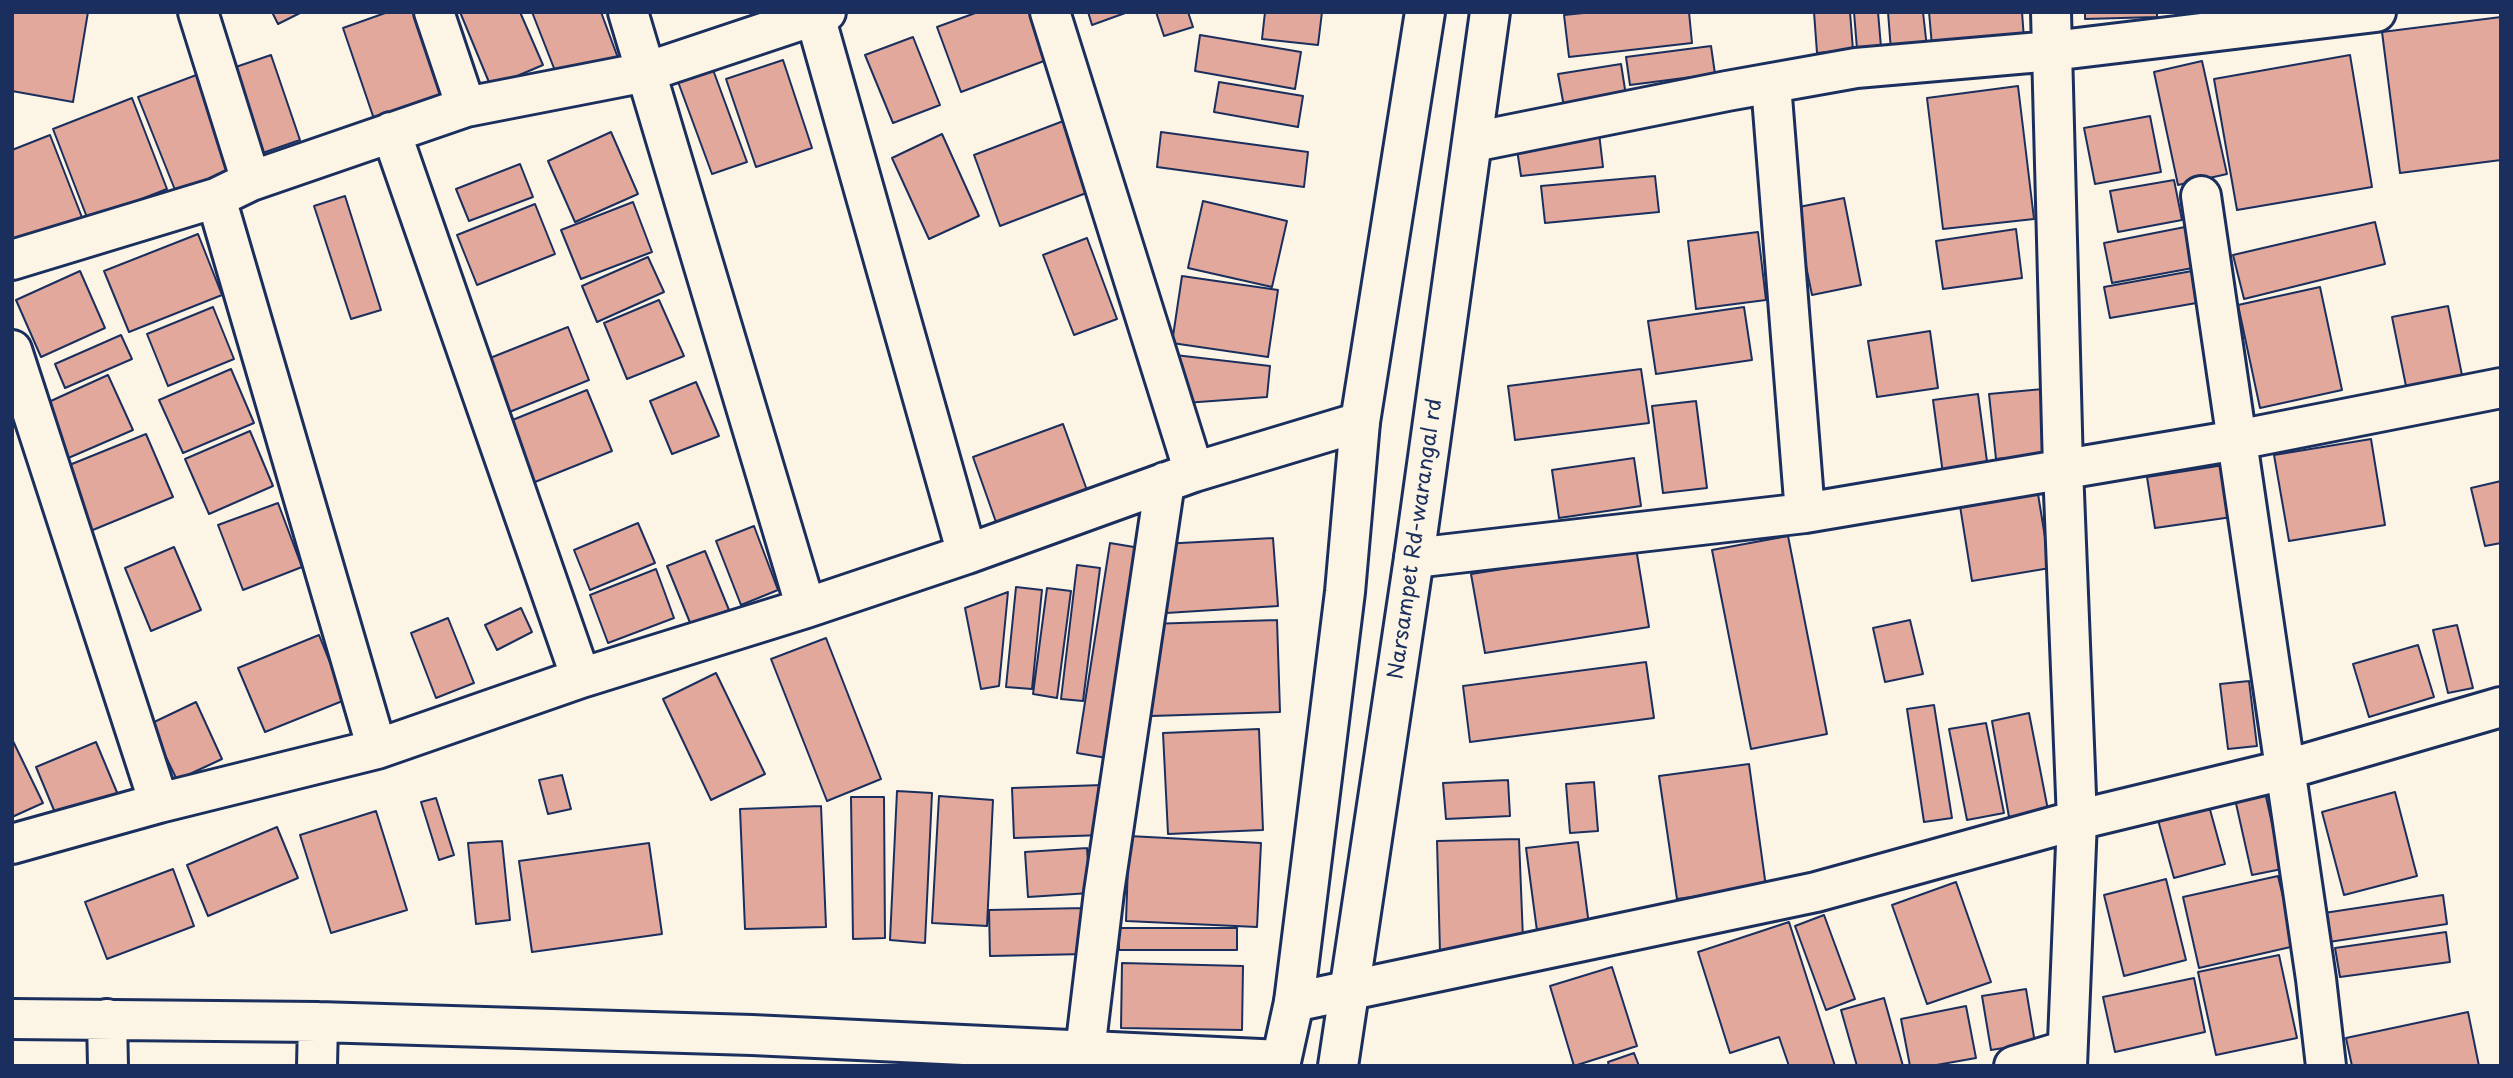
<!DOCTYPE html>
<style>
body{margin:0}
#map{position:relative;width:2513px;height:1078px;overflow:hidden;background:#fcf5e5;font-family:"Playpen Sans",sans-serif}
canvas{display:block}
.frame{position:absolute;inset:0;border:14px solid #1b2f5e;pointer-events:none}
</style>
<div id="map">
<canvas width="2513" height="1078"></canvas>
<div class="frame"></div>
</div>
<script>
const ctx = document.querySelector('canvas').getContext('2d');
ctx.lineJoin = 'round';
function paint(path, color) {
  ctx.fillStyle = color;
  ctx.fill(path, 'evenodd');
}
function shape(rows) {
  const path = new Path2D();
  for (const r of rows) {
    path.moveTo(r[0], r[1]);
    for (let i = 2; i < r.length; i += 2) path.lineTo(r[i], r[i + 1]);
  }
  return path;
}
function trace(path, color, width, dash) {
  ctx.strokeStyle = color;
  ctx.lineWidth = width;
  ctx.lineCap = dash ? 'butt' : 'round';
  ctx.setLineDash(dash || []);
  ctx.stroke(path);
}
function label(font, color, halo, rows, align = 'center') {
  ctx.font = font + ' "Playpen Sans",sans-serif';
  ctx.lineWidth = 5;
  ctx.setLineDash([]);
  ctx.textBaseline = 'middle';
  ctx.strokeStyle = halo;
  ctx.fillStyle = color;
  for (const [text, x, y, turn = 0] of rows) {
    ctx.save();
    ctx.translate(x, y);
    ctx.rotate((+turn || 0) * Math.PI / 180);
    ctx.textAlign = isNaN(turn) ? turn : align;
    if (halo) ctx.strokeText(text, 0, 0);
    ctx.fillText(text, 0, 0);
    ctx.restore();
  }
}
const building = shape([
 [12,12,88,12,73,102,12,91,12,12],
 [272,12,302,12,278,24,272,12],
 [388,12,413,12,441,96,374,119,343,28,388,12],
 [460,12,520,12,543,65,491,87,460,12],
 [532,12,601,12,618,58,559,81,532,12],
 [978,12,1035,12,1052,58,961,92,937,27,978,12],
 [1088,12,1128,12,1092,25,1088,12],
 [1156,12,1188,12,1193,27,1164,36,1156,12],
 [1265,12,1322,12,1318,45,1262,39,1265,12],
 [1593,12,1689,12,1692,43,1569,57,1564,15,1593,12],
 [1814,12,1850,12,1853,50,1817,53,1814,12],
 [1854,12,1878,12,1881,47,1857,49,1854,12],
 [1888,12,1923,12,1927,48,1891,51,1888,12],
 [1929,12,2022,12,2024,39,1932,46,1929,12],
 [2085,12,2157,12,2157,17,2085,19,2085,12],
 [2501,17,2501,160,2400,173,2382,32,2501,17],
 [1200,35,1301,52,1295,89,1195,71,1200,35],
 [913,37,940,105,893,123,865,55,913,37],
 [1711,46,1715,74,1630,85,1626,57,1711,46],
 [271,55,300,140,251,157,221,72,271,55],
 [2350,55,2372,187,2237,210,2214,79,2350,55],
 [783,60,812,148,756,167,726,79,783,60],
 [2202,61,2227,174,2178,185,2154,72,2202,61],
 [1621,64,1627,102,1565,112,1558,74,1621,64],
 [712,67,747,162,712,174,677,79,712,67],
 [199,74,238,171,177,195,138,97,199,74],
 [1219,82,1303,96,1298,127,1214,112,1219,82],
 [2018,86,2034,219,1943,229,1927,98,2018,86],
 [132,98,167,189,88,220,53,129,132,98],
 [2150,116,2161,172,2095,184,2084,128,2150,116],
 [1066,120,1094,190,1000,226,974,155,1066,120],
 [611,132,638,194,575,222,548,161,611,132],
 [1161,132,1308,152,1304,187,1157,167,1161,132],
 [1599,133,1603,167,1521,176,1516,143,1599,133],
 [942,134,979,216,929,239,892,158,942,134],
 [50,135,83,220,16,246,12,237,12,150,50,135],
 [520,164,533,197,469,221,456,189,520,164],
 [1655,176,1659,212,1545,223,1541,186,1655,176],
 [2174,180,2182,220,2118,232,2110,191,2174,180],
 [345,196,381,310,351,319,314,206,345,196],
 [1844,198,1861,285,1812,295,1794,208,1844,198],
 [1203,201,1287,221,1272,287,1188,268,1203,201],
 [633,202,652,252,581,279,561,230,633,202],
 [535,204,555,254,477,285,457,235,535,204],
 [2375,222,2385,264,2244,299,2233,255,2375,222],
 [2190,226,2198,267,2112,283,2104,243,2190,226],
 [2016,229,2022,278,1943,289,1936,241,2016,229],
 [1758,232,1766,300,1696,309,1688,241,1758,232],
 [198,234,222,295,129,332,104,271,198,234],
 [1087,238,1117,319,1074,335,1043,255,1087,238],
 [648,257,664,292,597,322,582,286,648,257],
 [2203,269,2208,301,2110,318,2104,287,2203,269],
 [80,271,105,328,41,357,16,300,80,271],
 [1182,276,1278,290,1268,357,1172,343,1182,276],
 [2320,287,2342,390,2260,408,2238,305,2320,287],
 [659,300,684,356,627,379,604,323,659,300],
 [2448,306,2464,385,2408,396,2392,317,2448,306],
 [213,307,234,359,168,386,147,334,213,307],
 [1744,307,1752,360,1656,374,1648,321,1744,307],
 [568,327,589,380,497,417,475,364,568,327],
 [1930,331,1938,388,1877,397,1868,341,1930,331],
 [121,335,132,359,65,388,55,364,121,335],
 [1175,355,1270,366,1267,397,1185,403,1175,355],
 [231,369,254,423,183,453,159,400,231,369],
 [1641,369,1649,423,1515,440,1508,386,1641,369],
 [108,375,133,430,66,459,42,405,108,375],
 [696,382,719,436,672,454,650,401,696,382],
 [2043,389,2050,454,1996,459,1989,394,2043,389],
 [587,390,612,451,525,486,500,425,587,390],
 [1978,394,1988,469,1943,474,1933,400,1978,394],
 [1696,401,1707,488,1663,493,1652,406,1696,401],
 [1063,424,1088,493,997,525,973,457,1063,424],
 [250,431,273,486,209,514,185,459,250,431],
 [146,434,173,497,88,532,62,468,146,434],
 [2371,439,2385,525,2289,541,2274,455,2371,439],
 [1634,458,1641,506,1559,518,1552,470,1634,458],
 [2224,465,2232,517,2155,528,2147,477,2224,465],
 [2501,481,2501,543,2485,546,2471,488,2501,481],
 [2038,494,2050,568,1972,581,1960,506,2038,494],
 [278,503,302,567,243,590,218,525,278,503],
 [638,523,655,563,590,590,574,550,638,523],
 [754,526,778,590,741,605,716,541,754,526],
 [1788,536,1827,734,1751,749,1712,550,1788,536],
 [1273,538,1278,606,1166,613,1162,544,1273,538],
 [1110,543,1140,548,1107,758,1077,753,1110,543],
 [174,547,201,610,151,631,125,568,174,547],
 [1636,548,1649,627,1485,653,1471,574,1636,548],
 [705,551,729,610,691,625,667,566,705,551],
 [1077,565,1100,568,1083,701,1061,699,1077,565],
 [656,569,674,618,608,643,590,595,656,569],
 [1016,587,1042,590,1032,689,1006,687,1016,587],
 [1047,588,1071,591,1057,698,1033,694,1047,588],
 [1008,592,999,686,981,689,965,608,1008,592],
 [521,608,532,632,497,650,485,625,521,608],
 [448,618,474,683,436,698,411,633,448,618],
 [1277,620,1280,712,1151,716,1148,624,1277,620],
 [1910,620,1923,674,1885,682,1873,628,1910,620],
 [2457,625,2473,688,2448,693,2433,630,2457,625],
 [319,635,345,700,265,732,238,668,319,635],
 [826,638,881,779,827,801,771,659,826,638],
 [2418,645,2434,697,2369,717,2353,664,2418,645],
 [1646,662,1654,718,1470,742,1463,686,1646,662],
 [716,673,765,774,711,800,663,699,716,673],
 [2249,681,2257,746,2228,749,2220,684,2249,681],
 [196,702,222,759,177,780,150,724,196,702],
 [1934,705,1952,818,1924,822,1907,709,1934,705],
 [2029,713,2048,810,2009,817,1992,721,2029,713],
 [1986,723,2004,813,1967,820,1949,729,1986,723],
 [1259,729,1263,830,1168,834,1163,733,1259,729],
 [12,739,43,803,12,817,12,739],
 [96,742,121,802,61,827,36,767,96,742],
 [1749,764,1766,887,1677,899,1659,776,1749,764],
 [562,775,571,809,548,814,539,780,562,775],
 [1508,780,1510,816,1446,819,1443,783,1508,780],
 [1594,782,1598,831,1570,833,1566,784,1594,782],
 [2263,783,2282,869,2252,875,2233,790,2263,783],
 [1103,785,1104,835,1014,838,1012,788,1103,785],
 [897,791,932,793,925,943,890,940,897,791],
 [2395,792,2417,876,2344,895,2322,812,2395,792],
 [939,796,993,800,987,926,932,923,939,796],
 [851,797,884,797,885,938,853,939,851,797],
 [436,798,454,855,439,860,421,802,436,798],
 [821,806,826,927,745,929,740,809,821,806],
 [2209,806,2225,864,2174,878,2158,820,2209,806],
 [376,811,407,910,331,933,300,835,376,811],
 [277,827,298,878,208,916,187,865,277,827],
 [1129,836,1261,843,1257,927,1126,921,1129,836],
 [1519,839,1523,939,1440,952,1437,841,1519,839],
 [502,841,510,920,476,924,468,843,502,841],
 [1578,842,1589,925,1537,931,1526,848,1578,842],
 [649,843,662,934,532,952,519,861,649,843],
 [1087,848,1090,893,1028,897,1025,852,1087,848],
 [173,869,194,926,107,959,85,902,173,869],
 [2278,876,2295,946,2199,968,2183,897,2278,876],
 [2166,879,2186,960,2124,976,2104,895,2166,879],
 [1956,882,1991,982,1927,1004,1892,905,1956,882],
 [2443,895,2447,924,2329,942,2324,913,2443,895],
 [1085,908,1087,954,990,956,989,910,1085,908],
 [1824,915,1855,999,1826,1010,1795,926,1824,915],
 [1789,922,1835,1066,1789,1066,1779,1037,1730,1053,1698,952,1789,922],
 [1119,928,1237,928,1237,950,1119,950,1119,928],
 [2446,932,2450,962,2340,977,2335,948,2446,932],
 [2279,955,2297,1038,2216,1055,2198,972,2279,955],
 [1122,963,1243,966,1242,1030,1121,1028,1122,963],
 [1612,967,1637,1046,1574,1066,1550,986,1612,967],
 [2194,978,2205,1032,2115,1052,2103,997,2194,978],
 [2026,989,2035,1043,1991,1050,1982,996,2026,989],
 [1884,998,1903,1066,1857,1066,1841,1010,1884,998],
 [1966,1006,1976,1058,1931,1066,1910,1066,1901,1019,1966,1006],
 [2468,1012,2479,1066,2352,1066,2346,1038,2468,1012],
 [1634,1053,1639,1066,1609,1066,1608,1062,1634,1053]
]);
paint(building, '#e1a89b');
trace(building, '#1b2f5e', 2);
const street = shape([
 [198,12,251,181],
 [434,12,466,107],
 [628,12,806,608],
 [1050,12,1194,472],
 [2051,12,2063,468,2077,820,2067,1066],
 [815,16,967,554],
 [1771,84,1805,513],
 [391,132,581,678],
 [1473,142,1727,91,1856,68,2052,51,2376,12],
 [2201,196,2316,979,2326,1066],
 [216,198,377,749],
 [12,260,216,198,251,181,466,107,646,72,826,12],
 [12,350,159,803],
 [1414,558,1805,513,2237,440,2501,388],
 [12,844,159,803,377,749,581,678,806,608,967,554,1194,472,1360,422],
 [1294,1002,1816,892,2077,820,2284,770,2501,707],
 [12,1019,318,1022,752,1035,1281,1060],
 [107,1019,108,1066],
 [1085,1051,1104,892,1165,482],
 [317,1066,318,1022],
 [2014,1066,2067,1050]
]);
const secondary = shape([
 [1280,1066,1294,1002,1345,592,1360,422,1425,12],
 [1338,1066,1414,558,1490,12]
]);
trace(street, '#1b2f5e', 44);
trace(secondary, '#1b2f5e', 44);
trace(street, '#fcf5e5', 38);
trace(secondary, '#fcf5e5', 38);
label('21px', '#1b2f5e', '#fcf5e5', [
 ["Narsampet Rd-warangal rd",1416,539,-82]
]);
</script>
